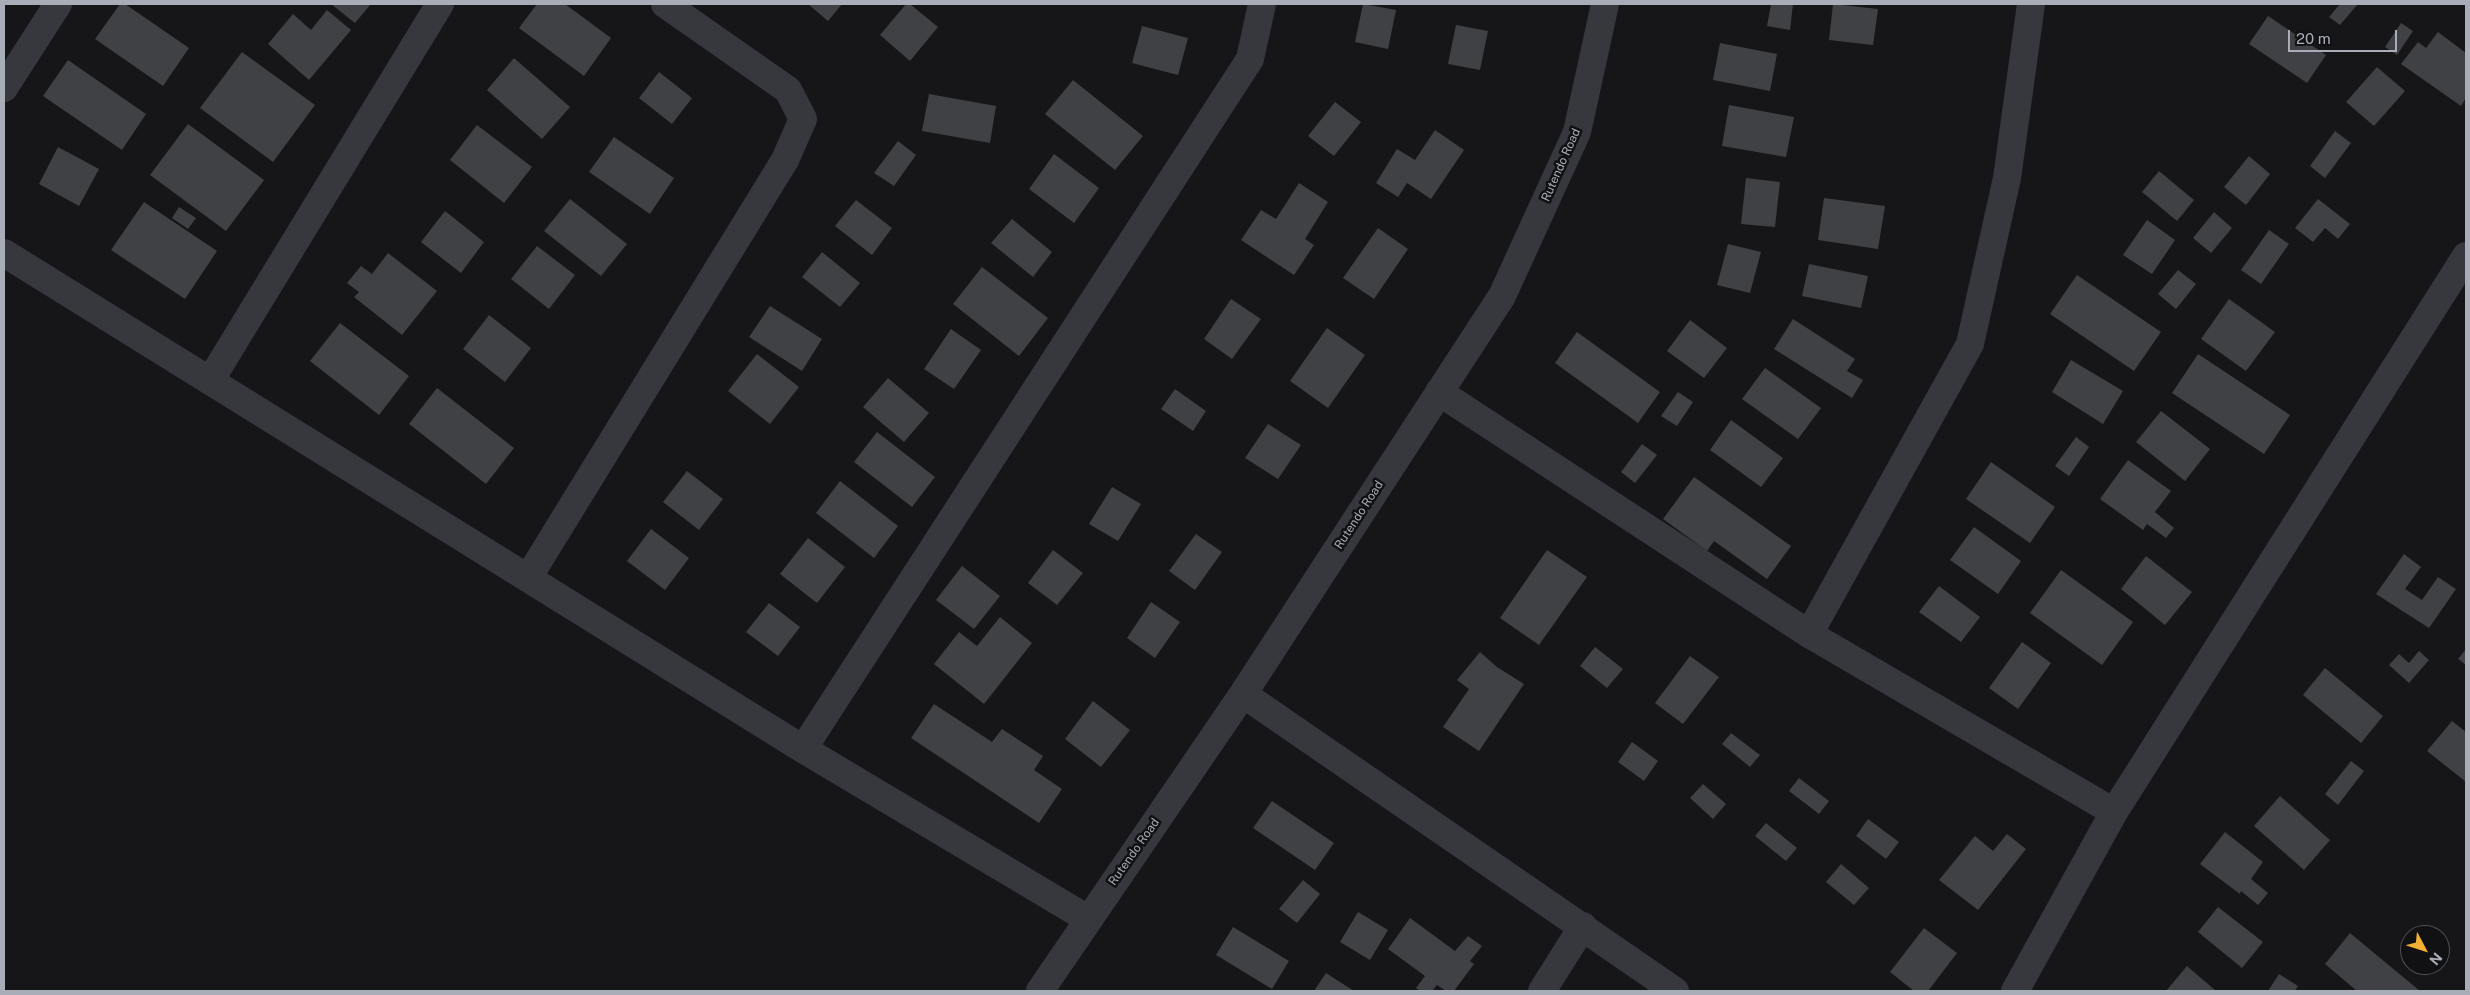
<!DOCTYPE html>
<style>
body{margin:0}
#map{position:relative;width:2470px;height:995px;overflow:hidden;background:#161618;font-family:"Public Sans",sans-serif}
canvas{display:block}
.frame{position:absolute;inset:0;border:5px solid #a8adb8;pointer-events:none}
.north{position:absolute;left:2400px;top:925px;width:50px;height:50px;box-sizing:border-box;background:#111113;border:1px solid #4d4f55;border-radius:50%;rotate:130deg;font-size:14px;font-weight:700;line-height:20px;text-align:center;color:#a8adb8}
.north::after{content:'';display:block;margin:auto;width:18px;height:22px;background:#f2b134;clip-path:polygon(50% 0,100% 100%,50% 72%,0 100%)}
.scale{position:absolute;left:2288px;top:30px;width:109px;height:22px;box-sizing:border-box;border:2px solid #a8adb8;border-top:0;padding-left:6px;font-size:15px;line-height:18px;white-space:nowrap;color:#a8adb8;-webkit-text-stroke:4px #111113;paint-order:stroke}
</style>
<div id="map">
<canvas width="2470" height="995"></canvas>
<div class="frame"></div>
<div class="north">N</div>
<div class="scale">20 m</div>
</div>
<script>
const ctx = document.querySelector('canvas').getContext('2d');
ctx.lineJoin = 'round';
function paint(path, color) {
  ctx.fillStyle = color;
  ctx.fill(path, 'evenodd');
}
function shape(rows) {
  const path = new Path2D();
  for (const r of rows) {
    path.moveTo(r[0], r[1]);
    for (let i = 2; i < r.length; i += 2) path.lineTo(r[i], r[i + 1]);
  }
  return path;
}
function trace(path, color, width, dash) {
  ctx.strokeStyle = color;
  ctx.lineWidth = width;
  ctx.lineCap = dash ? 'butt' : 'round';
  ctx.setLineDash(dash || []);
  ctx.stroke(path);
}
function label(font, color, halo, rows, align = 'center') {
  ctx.font = font + ' "Public Sans",sans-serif';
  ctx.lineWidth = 5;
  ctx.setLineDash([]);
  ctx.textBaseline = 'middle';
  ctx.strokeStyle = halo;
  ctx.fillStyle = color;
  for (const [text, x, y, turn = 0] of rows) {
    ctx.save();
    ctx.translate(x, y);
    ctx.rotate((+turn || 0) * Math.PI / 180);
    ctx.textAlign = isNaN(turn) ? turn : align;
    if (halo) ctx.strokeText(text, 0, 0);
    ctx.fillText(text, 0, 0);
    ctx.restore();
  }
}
paint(shape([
 [120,4,125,4,189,48,163,86,95,39],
 [331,4,371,4,355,23],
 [537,4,565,4,611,38,584,76,519,28],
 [808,4,842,4,828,21],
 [906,4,910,4,938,27,910,61,880,35],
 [1363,4,1396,10,1388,49,1355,42],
 [1771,4,1793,4,1790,30,1767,26],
 [1833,4,1878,9,1873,45,1829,40],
 [2340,4,2358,4,2340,25,2329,17],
 [327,10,351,30,309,80,268,44,293,14,311,30],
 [2268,16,2326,55,2307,83,2249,44],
 [2401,23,2413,31,2397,55,2385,47],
 [1456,25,1488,31,1480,70,1448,64],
 [1142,26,1188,38,1178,75,1132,63],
 [2438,32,2466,53,2466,98,2461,106,2401,64,2418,42,2426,48],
 [1720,43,1777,54,1770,91,1713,80],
 [242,52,315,105,273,162,200,108],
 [514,58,570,107,542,139,487,90],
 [68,60,146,114,122,150,43,96],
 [2377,67,2405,91,2374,126,2346,102],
 [659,72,692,98,672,124,639,98],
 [1073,80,1143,136,1115,170,1045,114],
 [929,94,996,106,990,143,922,131],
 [1335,102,1361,122,1334,156,1308,136],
 [1729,105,1794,117,1786,157,1722,146],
 [188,124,264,180,226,231,150,175],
 [477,125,532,167,504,203,450,160],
 [1435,130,1464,150,1431,199,1407,183,1398,197,1376,183,1397,149,1415,160],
 [2335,131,2351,143,2325,178,2310,166],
 [614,137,674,178,650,214,589,172],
 [898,141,916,155,894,186,874,173],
 [58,147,99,169,79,206,39,184],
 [1054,154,1099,188,1074,223,1029,189],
 [2249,156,2270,174,2246,205,2224,187],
 [2159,171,2194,200,2177,221,2142,192],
 [1746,178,1780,182,1775,227,1741,224],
 [1299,183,1328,202,1305,239,1314,245,1294,275,1241,240,1261,210,1276,219],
 [1824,198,1885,206,1878,249,1818,240],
 [570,199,627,244,601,276,544,231],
 [2318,199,2350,224,2338,239,2325,228,2313,242,2295,228],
 [856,200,892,228,872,255,835,226],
 [144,202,217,251,185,299,111,250],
 [179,207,196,218,188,229,172,218],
 [445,211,484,242,461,273,421,242],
 [2214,212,2232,228,2211,253,2193,238],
 [1012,219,1052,252,1033,277,991,243],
 [2147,220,2175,240,2152,274,2123,255],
 [1378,228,1408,249,1374,299,1343,278],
 [2269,230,2289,244,2261,284,2241,270],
 [1728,244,1761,252,1750,293,1717,285],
 [537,246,575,275,549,309,511,279],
 [822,252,860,283,840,307,802,277],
 [388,253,437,291,402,335,354,297,359,292,347,283,361,266,372,274],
 [1809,264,1868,276,1861,308,1802,296],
 [982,267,1048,318,1019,356,953,304],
 [2178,270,2196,284,2176,309,2158,294],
 [2077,275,2161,332,2134,371,2050,314],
 [1231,299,1261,319,1232,359,1204,339],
 [2229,299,2275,332,2246,371,2201,339],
 [770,306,822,339,802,371,749,337],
 [489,315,531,348,505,382,463,349],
 [1793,319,1855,359,1847,371,1863,380,1852,398,1774,349],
 [1690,320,1727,348,1704,378,1667,351],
 [340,323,409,376,379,415,310,361],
 [1327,328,1365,355,1328,408,1290,381],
 [951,329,981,350,954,389,924,369],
 [1577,332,1660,392,1638,423,1555,363],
 [757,354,799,387,770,424,728,391],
 [2198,354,2290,415,2264,454,2172,393],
 [2071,360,2123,391,2103,424,2052,392],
 [1765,368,1821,408,1798,439,1742,399],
 [888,378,929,413,904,442,863,407],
 [437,388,514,448,486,484,409,424],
 [1175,389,1206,411,1193,431,1161,409],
 [1678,392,1693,402,1677,426,1661,416],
 [2161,411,2210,449,2185,481,2136,442],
 [1731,420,1783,458,1761,487,1710,450],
 [1268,424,1301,445,1278,479,1245,458],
 [877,432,935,477,912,507,854,462],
 [2076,437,2089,447,2069,476,2055,466],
 [1642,444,1657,455,1635,483,1621,472],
 [2128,460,2171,491,2155,512,2174,528,2166,538,2147,524,2143,530,2100,499],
 [1991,462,2055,507,2030,543,1966,499],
 [687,471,723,499,699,530,663,502],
 [1694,477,1791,546,1767,579,1714,541,1707,551,1663,519],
 [840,481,898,526,874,558,816,513],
 [1112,487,1141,504,1118,541,1089,524],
 [1974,527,2021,561,1998,594,1950,560],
 [651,529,689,558,665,590,627,561],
 [1196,534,1222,552,1195,590,1169,571],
 [808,538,845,567,817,603,780,574],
 [1053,550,1083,573,1057,605,1028,583],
 [1547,550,1587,577,1539,645,1500,618],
 [2404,554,2421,567,2405,589,2422,600,2438,577,2456,589,2429,628,2376,594],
 [2146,556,2192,592,2165,625,2121,589],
 [962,566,1000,596,974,629,936,600],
 [2061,570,2133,622,2102,665,2030,613],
 [1939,586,1980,617,1961,642,1919,612],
 [1151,602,1180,622,1155,658,1127,638],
 [769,603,800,627,778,656,746,632],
 [1000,617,1032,643,984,704,934,664,959,632,977,646],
 [2022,642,2051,663,2018,709,1989,688],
 [1595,647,1623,669,1607,688,1580,666],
 [2466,649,2466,665,2458,659],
 [2419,651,2429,660,2409,683,2389,665,2399,654,2409,663],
 [1480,652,1497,667,1524,684,1479,751,1443,727,1469,689,1457,680],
 [1690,656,1719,677,1683,724,1655,703],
 [2325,668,2383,716,2361,743,2303,695],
 [1093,701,1130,730,1101,767,1065,739],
 [934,704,992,742,1002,729,1043,756,1034,770,1062,789,1039,823,911,738],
 [2452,721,2466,732,2466,782,2427,751],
 [1731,733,1760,755,1750,767,1722,744],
 [1632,742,1658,761,1644,781,1618,762],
 [2351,761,2364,771,2338,805,2325,794],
 [1799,778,1829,801,1819,814,1789,791],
 [1703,784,1726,804,1713,819,1690,798],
 [2280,796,2330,840,2304,870,2254,826],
 [1272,801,1334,843,1315,870,1253,828],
 [1868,819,1899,842,1886,859,1856,836],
 [1766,823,1797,848,1786,861,1755,836],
 [2225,832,2263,862,2251,879,2268,893,2258,905,2241,891,2240,894,2200,864],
 [2007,834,2026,849,1978,910,1939,880,1975,836,1993,851],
 [1841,864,1869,888,1854,905,1826,882],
 [1303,880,1320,894,1297,923,1279,909],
 [2218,907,2263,942,2242,968,2198,932],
 [1358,912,1388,930,1370,960,1340,942],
 [1410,918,1455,951,1468,936,1482,946,1470,961,1474,964,1454,991,1446,991,1437,985,1432,991,1420,991,1416,988,1425,976,1388,949],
 [1233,927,1289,961,1272,989,1216,955],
 [1924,928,1957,953,1928,991,1914,991,1890,972],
 [2350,933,2420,991,2357,991,2325,964],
 [2187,966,2216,991,2166,991],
 [1326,973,1354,991,1314,991],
 [2279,974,2298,986,2295,991,2268,991]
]), '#404145');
trace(shape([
 [4,88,58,4],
 [4,253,803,749,1088,919],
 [210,381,440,4],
 [1439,392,1809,634,2114,812],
 [528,578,785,160,803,119,788,90,665,4],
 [1809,634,1970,344,2007,178,2031,4],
 [1243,694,1675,991],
 [803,749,1250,59,1262,4],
 [1040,991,1243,694,1502,296,1577,132,1605,4],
 [1542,991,1583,926],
 [2015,991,2114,812,2466,256]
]), '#37383d', 28);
label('12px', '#a8adb8', '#111113', [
 ["Rutendo Road",1561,165,-66],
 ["Rutendo Road",1359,515,-57],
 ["Rutendo Road",1134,852,-55]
]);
</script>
